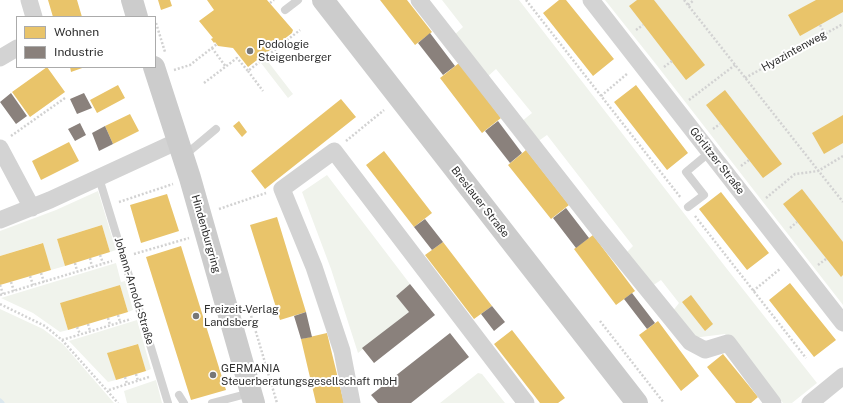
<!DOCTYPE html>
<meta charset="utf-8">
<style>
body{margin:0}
#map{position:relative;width:843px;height:403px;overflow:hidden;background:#fff;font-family:"Public Sans",sans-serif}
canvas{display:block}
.legend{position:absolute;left:16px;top:16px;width:140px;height:52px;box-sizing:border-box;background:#fff;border:1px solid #ababab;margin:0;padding:5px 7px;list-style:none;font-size:12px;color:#2e2e2e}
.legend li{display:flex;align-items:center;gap:8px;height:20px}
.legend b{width:20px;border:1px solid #ababab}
</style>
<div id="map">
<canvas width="843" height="403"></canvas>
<ul class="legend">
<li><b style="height:11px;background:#e9c46a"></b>Wohnen</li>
<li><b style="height:11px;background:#8a817c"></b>Industrie</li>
</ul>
</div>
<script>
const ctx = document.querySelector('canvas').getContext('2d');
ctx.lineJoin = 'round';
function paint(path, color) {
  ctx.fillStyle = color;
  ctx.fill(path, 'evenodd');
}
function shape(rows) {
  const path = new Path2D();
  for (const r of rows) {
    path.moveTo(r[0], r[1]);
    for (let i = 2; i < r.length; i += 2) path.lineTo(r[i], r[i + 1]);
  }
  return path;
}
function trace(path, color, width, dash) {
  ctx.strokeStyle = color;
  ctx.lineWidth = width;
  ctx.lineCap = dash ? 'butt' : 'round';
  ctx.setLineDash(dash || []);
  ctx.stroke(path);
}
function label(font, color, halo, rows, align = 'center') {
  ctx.font = font + ' "Public Sans",sans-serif';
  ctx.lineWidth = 4;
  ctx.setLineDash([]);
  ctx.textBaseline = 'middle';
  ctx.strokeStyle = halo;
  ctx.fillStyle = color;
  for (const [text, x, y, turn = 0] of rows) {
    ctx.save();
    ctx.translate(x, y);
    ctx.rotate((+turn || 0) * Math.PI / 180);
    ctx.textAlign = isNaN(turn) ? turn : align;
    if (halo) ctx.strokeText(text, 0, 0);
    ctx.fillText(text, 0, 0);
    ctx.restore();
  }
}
paint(shape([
 [442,0,519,0,727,269,817,383,792,403,783,403,725,334,693,338,672,312,679,303,661,280,649,288,624,255,633,246,547,135,537,142,521,122,532,113,496,69,486,78,453,36,463,27],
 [605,0,843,0,843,305,655,63],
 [266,59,293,94,288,98,261,63],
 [327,175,410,284,396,296,409,312,358,353,331,269,302,192],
 [98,191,116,250,110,252,102,225,57,239,65,266,51,270,42,243,0,256,0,231,56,210],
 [116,263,121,282,125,281,133,310,128,312,120,285,60,303,68,330,60,332,33,313,1,298],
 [0,309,43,329,63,344,114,403,0,403],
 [137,320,151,369,146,371,137,344,108,353,116,380,108,382,69,341],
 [478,373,482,374,505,403,440,403],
 [156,380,162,403,127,403,124,391]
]), '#f0f3ec');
paint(shape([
 [48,0,77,0,82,17,53,17],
 [158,0,170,0,172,6,161,10],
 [207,0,267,0,293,30,292,33,248,67,233,48,218,46,215,42,214,43,211,39,213,38,199,21,214,10],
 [380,0,407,0,432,32,415,45],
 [559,0,566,0,614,59,593,76,543,13],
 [637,0,654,0,705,65,686,80,629,6],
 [816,0,843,0,843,12,800,36,788,15],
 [459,63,501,118,482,133,440,78],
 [47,67,65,92,30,117,12,92],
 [70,67,85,67,71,72],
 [118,85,125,98,97,113,90,100],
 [636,85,688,153,667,170,614,102],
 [725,90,782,164,763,178,706,105],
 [341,99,356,117,265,189,251,171],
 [130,114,139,131,113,144,105,126],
 [843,115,843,143,824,154,812,133],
 [239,121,247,132,242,137,233,126],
 [69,142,79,161,41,180,32,161],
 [526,150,569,205,551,219,508,165],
 [384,151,432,213,414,227,366,165],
 [802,189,843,242,843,275,841,277,783,204],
 [721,192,769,253,747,270,699,209],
 [167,194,179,231,141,243,130,205],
 [277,217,306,312,280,320,250,225],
 [102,225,110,252,65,266,57,239],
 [593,235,635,291,616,305,574,249],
 [443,242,492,306,474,319,425,255],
 [43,243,51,270,0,285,0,256],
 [181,246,226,390,191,400,146,257],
 [790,283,836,340,814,357,769,300],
 [120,285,128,312,68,330,60,303],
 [691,295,713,324,705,331,682,302],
 [658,321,699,376,681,391,639,335],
 [512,330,565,398,558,403,540,403,494,344],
 [327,333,344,403,316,403,301,339],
 [138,344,146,371,116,380,107,353],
 [723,354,758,397,751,403,736,403,707,367]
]), '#e9c46a');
paint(shape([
 [430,33,455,66,443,75,418,43],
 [11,93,27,116,16,124,0,102],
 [84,93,92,108,77,114,70,99],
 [498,121,522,153,510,163,485,131],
 [80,123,86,135,75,141,68,129],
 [105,126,113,144,99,151,92,133],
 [566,208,589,238,576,248,553,218],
 [425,219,443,242,432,250,414,227],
 [410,284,435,315,374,363,362,348,409,312,396,296],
 [632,293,655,323,647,329,624,299],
 [492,306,505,322,494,331,481,314],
 [306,312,312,337,301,339,294,316],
 [450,333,469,357,411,403,378,403,371,395]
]), '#8a817c');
trace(shape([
 [0,401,2,403]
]), '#dbe7ee', 5);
trace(shape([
 [526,0,681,198],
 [684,0,843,202],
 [270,3,274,0],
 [688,5,694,0],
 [156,23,165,52],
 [820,25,825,34],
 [636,30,643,25],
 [212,48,226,67],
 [664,67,672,61],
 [174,70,190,65,217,44],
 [248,71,263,91],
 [745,78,843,24],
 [204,83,237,58,248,71,300,30],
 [601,96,628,73],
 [689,100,735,65],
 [713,129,720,124],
 [11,136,65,98],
 [346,141,384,110],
 [741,166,749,160],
 [766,198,795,174,818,171,843,156],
 [119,202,173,184],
 [219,209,266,193],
 [695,216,806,358],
 [790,228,797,222],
 [134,254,189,238],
 [100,255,103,263],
 [90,258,92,267],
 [75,263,77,271],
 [818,265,826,259],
 [41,273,44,282],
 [30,276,33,285],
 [11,282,14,291],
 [0,285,3,294],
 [753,291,780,269],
 [0,295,112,261],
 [0,304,45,326,62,340,118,403],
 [250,312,277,403],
 [118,315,120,322],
 [108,318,110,325],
 [600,321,664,403],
 [88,324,90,331],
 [77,327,80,334],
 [62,340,131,319],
 [136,374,138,381],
 [125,377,127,384],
 [109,390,149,377]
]), '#d2d2d2', 2.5, [2, 2]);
trace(shape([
 [285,10,298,0],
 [185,155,216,129],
 [99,178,168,403],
 [688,207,704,195,686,172,710,152],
 [179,395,184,403],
 [212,403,250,393]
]), '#d3d3d3', 8);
trace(shape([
 [29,0,34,17],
 [419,0,595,225,690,342,705,350,728,343,773,403],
 [591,0,843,323],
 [0,58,17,48],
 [0,148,32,208],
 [0,220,50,200,178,141],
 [352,403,342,351,314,267,282,189,334,151,526,403],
 [810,403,843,376]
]), '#d3d3d3', 17);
trace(shape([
 [132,0,137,17],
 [323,0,637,403],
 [154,67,190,178,254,403]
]), '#ccc', 22);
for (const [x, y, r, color] of [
 [250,51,4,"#777"],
 [196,316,4,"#777"],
 [213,375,4,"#777"]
]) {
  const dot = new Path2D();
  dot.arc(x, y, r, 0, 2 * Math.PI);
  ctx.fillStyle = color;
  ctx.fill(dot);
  trace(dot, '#fff', 1.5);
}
label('11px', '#2e2e2e', '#fff', [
 ["Podologie",258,45],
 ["Steigenberger",258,58],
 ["Freizeit-Verlag",204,310],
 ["Landsberg",204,323],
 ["GERMANIA",221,369],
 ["Steuerberatungsgesellschaft mbH",221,382]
], 'left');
label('11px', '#2e2e2e', '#fff', [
 ["Hyazintenweg",794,51,-29],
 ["Görlitzer Straße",717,161,52],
 ["Breslauer Straße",480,202,52],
 ["Hindenburgring",206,234,74],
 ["Johann-Arnold-Straße",134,291,73]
]);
</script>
